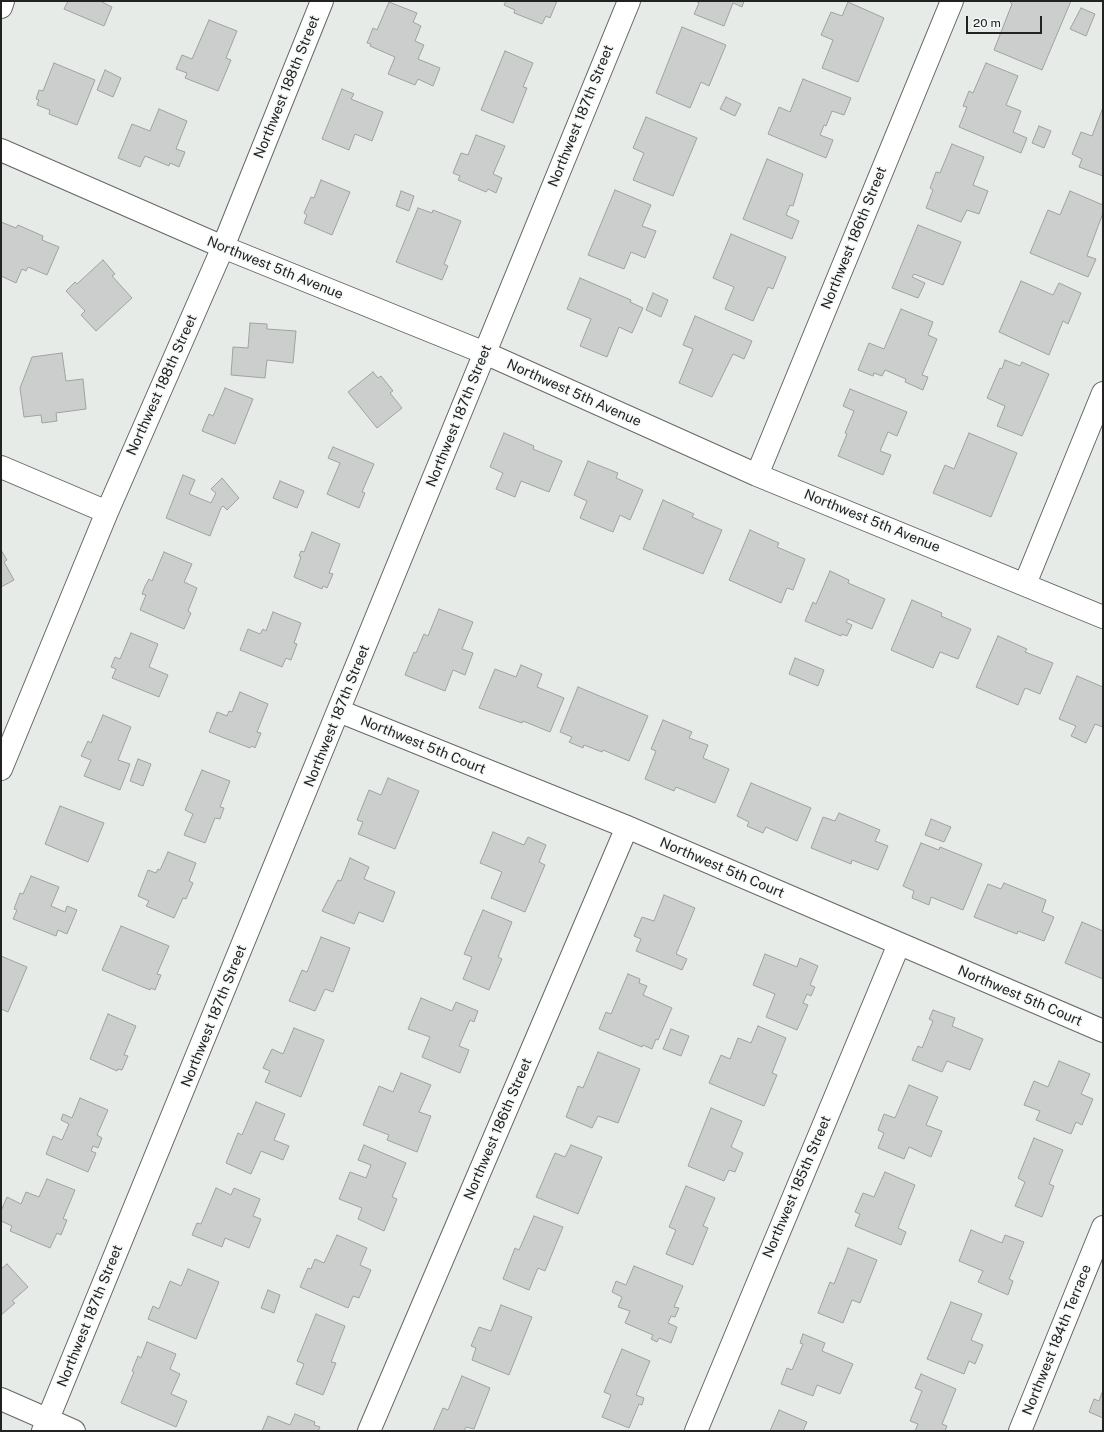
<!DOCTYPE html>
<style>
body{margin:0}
#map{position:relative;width:1104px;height:1432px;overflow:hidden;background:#e7ebe8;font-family:"Public Sans",sans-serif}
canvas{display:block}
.frame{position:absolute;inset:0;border:2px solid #212221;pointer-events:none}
.scale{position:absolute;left:966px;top:16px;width:76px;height:18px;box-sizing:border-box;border:2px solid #212221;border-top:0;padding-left:5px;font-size:12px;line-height:14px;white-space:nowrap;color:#212221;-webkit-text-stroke:3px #f4f8f6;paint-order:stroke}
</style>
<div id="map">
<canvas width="1104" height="1432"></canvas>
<div class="frame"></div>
<div class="scale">20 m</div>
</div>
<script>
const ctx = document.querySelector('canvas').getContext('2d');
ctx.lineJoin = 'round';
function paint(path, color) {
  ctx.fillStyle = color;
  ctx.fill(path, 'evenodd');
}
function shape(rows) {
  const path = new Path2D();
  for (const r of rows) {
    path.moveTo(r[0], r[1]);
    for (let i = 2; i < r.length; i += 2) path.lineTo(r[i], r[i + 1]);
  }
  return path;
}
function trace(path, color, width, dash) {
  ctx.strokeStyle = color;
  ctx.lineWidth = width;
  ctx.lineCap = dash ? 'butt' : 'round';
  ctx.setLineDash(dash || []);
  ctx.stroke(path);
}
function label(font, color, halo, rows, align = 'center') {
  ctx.font = font + ' "Public Sans",sans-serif';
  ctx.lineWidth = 3;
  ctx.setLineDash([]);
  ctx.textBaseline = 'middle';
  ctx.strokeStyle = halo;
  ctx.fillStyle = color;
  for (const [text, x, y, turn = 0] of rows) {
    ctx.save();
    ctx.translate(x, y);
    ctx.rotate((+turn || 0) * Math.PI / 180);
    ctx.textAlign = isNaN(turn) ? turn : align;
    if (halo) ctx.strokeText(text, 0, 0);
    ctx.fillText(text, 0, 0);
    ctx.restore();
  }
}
const building = shape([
 [68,1,102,1,102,2,112,7,104,26,64,9,68,1],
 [506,1,557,1,550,18,546,16,542,24,514,13,515,10,504,5,506,1],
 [744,1,742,7,733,3,724,26,694,14,699,3,696,1,744,1],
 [1009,1,1071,1,1042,70,994,50,1012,4,1009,1],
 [389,2,417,13,413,22,421,26,415,41,424,45,418,59,440,68,433,86,418,79,415,85,388,74,395,57,370,46,371,44,367,43,373,28,377,30,389,2],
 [848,2,884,18,858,82,822,68,833,40,821,35,831,12,842,16,848,2],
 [1081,8,1095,14,1086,36,1070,29,1081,8],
 [209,20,237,31,226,58,231,60,218,91,185,78,187,73,176,69,182,55,192,59,209,20],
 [682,27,726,45,709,86,701,82,690,108,656,93,682,27],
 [505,51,533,63,523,87,527,88,513,123,481,110,505,51],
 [54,63,95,80,77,125,49,114,50,110,37,105,39,100,36,99,39,90,43,91,54,63],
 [986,63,1018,76,1006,105,1021,111,1013,132,1027,138,1021,153,959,127,967,107,963,106,969,91,973,93,986,63],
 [105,70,121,78,113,97,97,90,105,70],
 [803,79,851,98,844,115,832,111,826,126,824,125,820,135,833,140,826,158,768,134,779,107,790,112,803,79],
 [342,89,354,94,351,99,383,112,372,141,355,134,349,150,322,139,342,89],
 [726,97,741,104,735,116,720,109,726,97],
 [159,109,187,121,176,149,185,152,179,167,170,163,169,166,145,156,140,167,118,158,132,124,150,131,159,109],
 [1102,110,1103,111,1103,176,1079,167,1082,159,1072,154,1081,132,1092,136,1102,110],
 [646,117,697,138,673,196,633,180,644,153,633,148,646,117],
 [1039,126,1051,131,1044,148,1032,143,1039,126],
 [476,135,505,146,493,174,502,178,496,193,488,189,486,192,458,180,460,176,453,173,461,153,468,155,476,135],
 [952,144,984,157,973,185,988,191,979,214,967,210,961,222,926,208,933,190,930,188,936,172,940,173,952,144],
 [767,159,803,174,793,206,790,205,786,215,799,221,792,239,743,219,767,159],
 [321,180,350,192,332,235,304,223,307,215,304,213,311,197,314,198,321,180],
 [615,190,651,205,642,226,656,231,645,258,631,252,624,269,588,255,615,190],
 [401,191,414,196,409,211,396,206,401,191],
 [1070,191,1103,205,1103,213,1087,256,1096,259,1088,277,1030,253,1048,210,1060,215,1070,191],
 [418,208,432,213,433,210,461,221,444,264,448,266,442,280,396,262,418,208],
 [1,222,16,228,18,225,43,236,42,240,59,247,47,275,28,267,26,271,22,269,16,283,1,276,1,222],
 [918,225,961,242,943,285,914,274,912,277,925,283,918,298,892,288,918,225],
 [731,234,786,257,773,289,768,287,753,321,725,309,734,287,713,278,731,234],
 [103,260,115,274,112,276,132,298,96,331,81,315,85,311,66,291,75,282,77,284,103,260],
 [580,278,631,300,630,302,643,308,632,333,619,327,607,357,580,346,591,319,567,309,580,278],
 [1021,281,1053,295,1059,283,1081,293,1068,324,1063,321,1049,355,999,332,1021,281],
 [653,293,668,300,661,317,646,310,653,293],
 [901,309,933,322,928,335,937,339,922,375,928,377,923,390,905,382,906,379,885,370,882,376,874,373,873,376,858,370,869,343,884,349,901,309],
 [695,316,752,341,744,359,733,354,712,397,679,383,693,349,683,345,695,316],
 [250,323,267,324,267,329,296,331,293,363,267,360,265,378,231,375,233,347,248,348,250,323],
 [62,353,66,381,83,379,86,409,56,413,57,421,42,423,41,415,24,417,20,388,32,357,62,353],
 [1005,360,1020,366,1022,362,1049,374,1022,436,997,426,1005,406,987,398,1000,368,1002,369,1005,360],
 [373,372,378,378,381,376,393,391,390,393,402,408,377,428,348,392,373,372],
 [225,388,253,399,235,444,202,431,209,414,213,416,225,388],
 [850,389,907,412,897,436,888,432,880,451,891,455,883,475,838,456,847,434,845,433,854,411,843,406,850,389],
 [504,433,534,446,533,449,562,461,549,492,521,481,515,497,496,489,503,473,490,467,504,433],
 [969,433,1017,453,991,517,933,493,945,465,954,469,969,433],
 [333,447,374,464,362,492,365,493,359,508,327,494,340,463,328,458,333,447],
 [588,461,618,473,616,478,643,490,630,520,620,515,613,532,580,518,587,501,574,495,588,461],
 [183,475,195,480,189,494,211,503,216,493,211,489,222,478,239,498,227,510,223,506,221,508,210,536,166,518,183,475],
 [280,481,304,491,297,508,273,498,280,481],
 [663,500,694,514,692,517,722,530,703,574,643,549,663,500],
 [750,530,779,543,777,547,805,559,793,590,787,588,781,603,729,580,750,530],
 [312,532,340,544,329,573,333,574,327,588,323,586,322,589,294,577,301,557,299,556,301,551,304,552,312,532],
 [1,550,7,560,4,562,14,580,1,587,1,550],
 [164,552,192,564,184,582,197,588,188,611,191,613,184,629,140,610,146,595,142,594,145,586,149,579,152,581,164,552],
 [830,571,849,580,848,583,885,599,872,629,848,619,846,622,852,625,847,636,842,634,841,636,805,621,813,602,816,604,830,571],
 [912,600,942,613,941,616,971,629,958,659,940,652,933,668,891,650,912,600],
 [439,609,473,622,462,649,473,653,465,675,453,670,445,691,405,675,414,652,416,653,424,634,428,636,439,609],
 [273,612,301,623,294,643,297,644,291,660,286,658,282,667,240,650,248,629,260,634,263,629,266,631,273,612],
 [131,633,158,644,149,667,168,675,159,697,112,678,116,669,111,667,115,657,120,659,131,633],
 [998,636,1027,649,1025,652,1053,663,1040,694,1025,688,1018,705,976,687,998,636],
 [795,658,824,670,818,686,789,674,795,658],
 [521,665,542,674,537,687,564,698,550,732,523,721,522,723,479,708,495,669,516,677,521,665],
 [1077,676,1103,687,1103,727,1095,724,1086,743,1071,736,1076,726,1059,719,1077,676],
 [578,687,648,716,629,761,603,750,602,752,584,745,583,748,569,742,572,737,560,732,578,687],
 [240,692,268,704,257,732,261,733,255,748,252,746,250,748,209,732,217,712,227,716,229,711,232,712,240,692],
 [103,715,131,727,118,760,130,764,120,790,84,776,91,760,81,756,88,741,91,743,103,715],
 [663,720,692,732,689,738,708,745,703,758,729,769,715,803,676,787,674,791,645,779,656,751,651,749,663,720],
 [138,759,151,764,143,786,130,781,138,759],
 [202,770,230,781,220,807,224,808,220,819,215,818,205,843,184,835,193,814,185,810,202,770],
 [388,778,419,791,395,849,358,834,363,822,357,820,369,790,381,795,388,778],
 [751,783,811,808,797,841,766,827,763,833,747,826,749,822,737,816,751,783],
 [60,806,104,823,88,862,45,844,60,806],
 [839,813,880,830,875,841,888,846,878,870,852,860,851,864,811,848,823,817,835,821,839,813],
 [931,819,951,827,944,842,925,835,931,819],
 [493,832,524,845,528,837,546,845,539,862,545,865,525,912,491,898,502,872,480,863,493,832],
 [921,843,939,850,940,847,982,864,963,910,931,897,929,905,912,898,914,891,903,886,921,843],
 [168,852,196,863,189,881,193,883,186,899,183,898,174,918,146,906,149,901,138,896,148,870,156,873,158,869,160,870,168,852],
 [350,858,369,867,364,879,395,892,383,922,359,912,354,924,322,911,338,880,341,881,350,858],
 [31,876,59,887,51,906,65,912,67,906,77,910,67,934,58,930,56,936,13,919,17,910,14,909,20,893,23,894,31,876],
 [1004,883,1046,900,1042,912,1054,917,1044,941,1018,931,1017,934,974,917,988,884,1001,889,1004,883],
 [664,895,695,908,676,954,687,959,682,970,636,951,641,939,634,936,642,917,654,921,664,895],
 [483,910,512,922,498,957,502,959,489,990,463,979,472,957,464,954,483,910],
 [1082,922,1103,931,1103,979,1065,963,1082,922],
 [121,926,169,946,157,974,161,975,155,990,151,988,150,990,102,970,121,926],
 [321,937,350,948,333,992,325,989,315,1011,289,1001,302,970,307,972,321,937],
 [765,954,797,967,800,958,818,966,810,985,815,987,811,996,807,994,803,1003,808,1005,797,1030,766,1017,775,994,753,985,765,954],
 [1,956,27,967,8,1012,1,1009,1,956],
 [628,974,640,979,639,983,647,986,643,995,672,1008,658,1040,656,1039,652,1049,643,1045,642,1047,599,1029,606,1012,611,1014,628,974],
 [421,998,452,1011,456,1002,478,1011,474,1022,470,1020,459,1046,469,1050,460,1073,422,1057,430,1037,408,1029,421,998],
 [933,1010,955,1018,952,1026,983,1039,970,1070,947,1061,942,1072,912,1060,918,1046,922,1048,933,1021,929,1019,933,1010],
 [108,1014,136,1026,124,1055,128,1056,122,1070,118,1069,117,1071,90,1059,108,1014],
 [758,1026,786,1038,772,1073,777,1075,764,1106,709,1083,721,1055,730,1059,738,1038,751,1043,758,1026],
 [294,1028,324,1040,301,1097,265,1082,270,1071,263,1068,272,1049,283,1054,294,1028],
 [671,1029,689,1036,681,1056,663,1049,671,1029],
 [598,1052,640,1069,618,1123,598,1116,592,1128,566,1117,578,1086,583,1088,598,1052],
 [1059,1061,1090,1074,1081,1094,1093,1099,1082,1125,1076,1122,1071,1134,1036,1120,1040,1111,1024,1105,1034,1081,1048,1087,1059,1061],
 [401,1073,431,1085,419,1112,431,1116,417,1152,387,1140,389,1135,363,1125,379,1086,393,1092,401,1073],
 [909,1085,938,1097,926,1125,942,1131,931,1157,909,1147,904,1159,878,1148,884,1133,878,1130,884,1114,895,1118,909,1085],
 [80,1098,108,1110,97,1135,102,1138,98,1148,93,1146,91,1151,96,1153,88,1172,46,1154,53,1136,62,1140,69,1124,61,1120,63,1114,72,1118,80,1098],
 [256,1102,285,1114,274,1140,289,1146,283,1160,261,1151,251,1174,226,1163,238,1133,242,1135,256,1102],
 [711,1108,742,1121,731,1147,743,1153,735,1172,729,1170,724,1181,688,1166,711,1108],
 [1034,1138,1063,1150,1049,1184,1054,1186,1042,1217,1015,1206,1025,1182,1018,1178,1034,1138],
 [364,1145,406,1163,392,1197,397,1199,384,1231,358,1219,362,1208,339,1199,350,1172,366,1178,371,1165,358,1160,364,1145],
 [571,1145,602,1157,578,1214,536,1197,555,1153,565,1157,571,1145],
 [885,1172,915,1185,898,1228,906,1232,901,1245,855,1226,860,1214,855,1212,863,1193,874,1197,885,1172],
 [47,1179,75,1190,63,1219,67,1220,61,1235,57,1233,50,1248,10,1231,12,1226,1,1221,1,1211,7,1197,21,1204,26,1192,39,1197,47,1179],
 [686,1186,715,1198,703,1226,708,1228,693,1265,666,1254,676,1230,669,1227,686,1186],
 [216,1188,231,1195,234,1188,260,1199,253,1216,261,1219,249,1248,225,1238,222,1247,192,1235,197,1223,201,1224,216,1188],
 [534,1216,563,1227,545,1271,538,1268,529,1290,503,1279,515,1248,519,1250,534,1216],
 [971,1230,1002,1243,1005,1235,1024,1242,1009,1279,1013,1281,1008,1295,978,1282,983,1271,959,1261,971,1230],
 [337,1235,367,1248,360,1265,371,1270,359,1298,353,1296,348,1308,300,1287,308,1268,311,1269,315,1259,324,1263,337,1235],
 [848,1248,877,1260,860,1303,852,1300,843,1323,818,1313,830,1282,834,1284,848,1248],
 [7,1264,28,1287,12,1301,15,1303,1,1315,1,1269,7,1264],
 [634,1266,683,1286,674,1307,679,1308,675,1317,671,1316,668,1323,677,1327,671,1343,659,1338,657,1342,651,1339,653,1335,625,1323,630,1311,618,1307,622,1297,612,1292,616,1281,626,1285,634,1266],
 [188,1269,219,1282,196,1339,148,1319,153,1306,159,1309,170,1281,181,1286,188,1269],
 [268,1290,280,1295,274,1313,261,1308,268,1290],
 [951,1302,982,1314,971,1340,983,1345,975,1364,969,1361,964,1374,927,1359,951,1302],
 [501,1305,532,1317,509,1375,472,1360,476,1348,471,1346,479,1327,491,1331,501,1305],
 [316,1314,345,1326,331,1362,336,1363,323,1395,296,1384,304,1364,297,1361,316,1314],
 [803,1334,825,1343,822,1351,853,1364,840,1394,817,1385,813,1396,781,1384,787,1368,792,1370,803,1344,800,1343,803,1334],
 [147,1342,176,1354,170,1369,180,1374,171,1394,187,1401,176,1427,121,1403,134,1372,132,1371,138,1356,141,1358,147,1342],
 [622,1349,650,1361,636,1395,644,1398,642,1405,639,1404,629,1428,602,1417,611,1395,604,1392,622,1349],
 [921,1374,956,1389,942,1424,947,1426,945,1431,915,1431,918,1424,910,1421,922,1391,915,1388,921,1374],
 [462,1376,490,1388,474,1429,466,1427,464,1431,433,1431,443,1408,448,1410,462,1376],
 [1103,1390,1103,1418,1089,1412,1094,1399,1099,1401,1103,1390],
 [779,1410,807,1422,803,1431,770,1431,779,1410],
 [295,1414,315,1422,314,1425,320,1427,318,1431,262,1431,268,1416,290,1425,295,1414]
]);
paint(building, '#cbcecc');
trace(building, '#9fa2a0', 1);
const minor = shape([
 [1,7,3,1],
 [1,150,223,247,485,353,757,475,1103,617],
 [1,467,107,512],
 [757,475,952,1],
 [1025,584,1103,393],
 [339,711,627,827,1103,1031],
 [1,769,107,512,223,247,322,1],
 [1,1399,74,1431],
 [43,1431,629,1],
 [369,1431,627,827],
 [696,1431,899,944],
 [1020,1431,1103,1227]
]);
trace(minor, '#656866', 24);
trace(minor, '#fff', 22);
label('14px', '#212221', '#f4f8f6', [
 ["Northwest 188th Street",287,87,-68],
 ["Northwest 187th Street",581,116,-68],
 ["Northwest 186th Street",854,238,-68],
 ["Northwest 5th Avenue",275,268,22],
 ["Northwest 188th Street",162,385,-66],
 ["Northwest 5th Avenue",574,393,24],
 ["Northwest 187th Street",459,416,-68],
 ["Northwest 5th Avenue",872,521,22],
 ["Northwest 187th Street",337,716,-68],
 ["Northwest 5th Court",423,745,22],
 ["Northwest 5th Court",722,868,23],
 ["Northwest 5th Court",1020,996,23],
 ["Northwest 187th Street",214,1016,-68],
 ["Northwest 186th Street",498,1129,-67],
 ["Northwest 185th Street",797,1187,-67],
 ["Northwest 187th Street",90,1316,-68],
 ["Northwest 184th Terrace",1057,1340,-68]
]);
</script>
